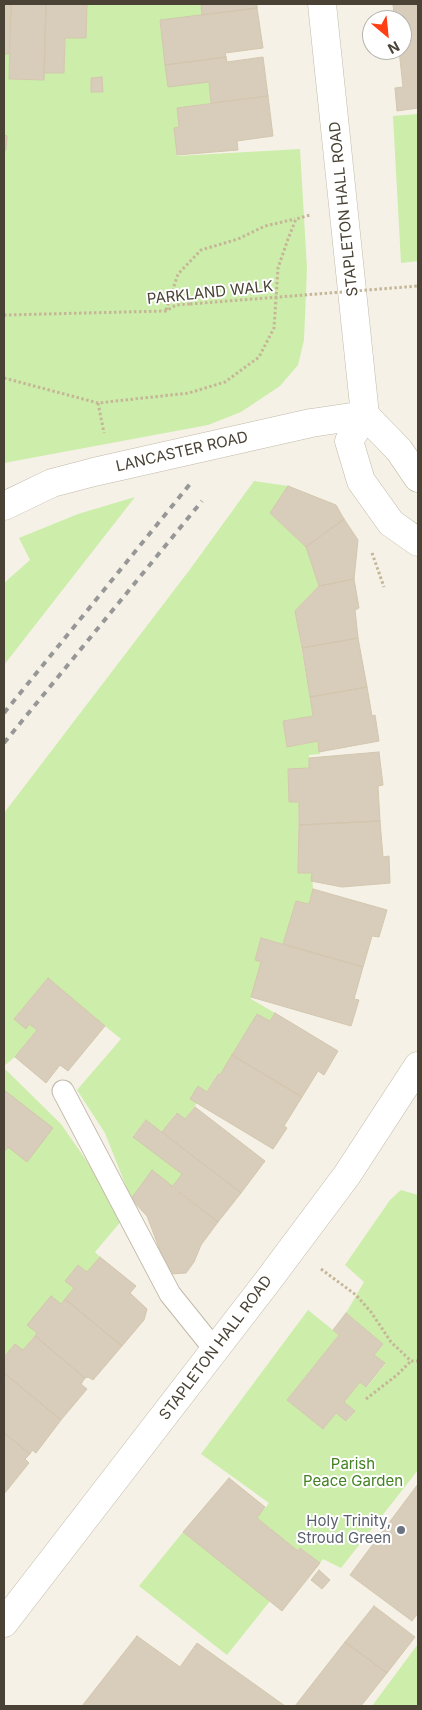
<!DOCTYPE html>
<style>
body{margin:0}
#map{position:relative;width:422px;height:1710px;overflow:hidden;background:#f5f1e6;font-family:Inter,sans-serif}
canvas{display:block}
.frame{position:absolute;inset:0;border:5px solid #494235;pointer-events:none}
.north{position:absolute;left:362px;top:10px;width:50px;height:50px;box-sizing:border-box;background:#fff;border:1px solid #b6b3ae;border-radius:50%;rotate:152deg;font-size:14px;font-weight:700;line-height:20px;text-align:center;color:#494235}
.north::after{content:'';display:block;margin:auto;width:18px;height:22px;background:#ff3e13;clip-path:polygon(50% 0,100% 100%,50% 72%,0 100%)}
</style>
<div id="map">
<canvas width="422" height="1710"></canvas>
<div class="frame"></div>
<div class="north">N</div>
</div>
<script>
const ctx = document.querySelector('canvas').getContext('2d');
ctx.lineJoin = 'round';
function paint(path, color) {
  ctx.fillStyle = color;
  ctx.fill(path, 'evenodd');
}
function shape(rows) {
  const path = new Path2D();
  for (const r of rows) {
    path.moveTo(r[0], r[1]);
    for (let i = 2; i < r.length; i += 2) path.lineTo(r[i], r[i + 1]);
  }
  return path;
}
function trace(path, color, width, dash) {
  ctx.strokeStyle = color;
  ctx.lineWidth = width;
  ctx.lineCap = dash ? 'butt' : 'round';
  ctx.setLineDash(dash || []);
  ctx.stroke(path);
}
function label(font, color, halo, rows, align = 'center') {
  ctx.font = font + ' Inter,sans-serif';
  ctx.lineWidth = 4;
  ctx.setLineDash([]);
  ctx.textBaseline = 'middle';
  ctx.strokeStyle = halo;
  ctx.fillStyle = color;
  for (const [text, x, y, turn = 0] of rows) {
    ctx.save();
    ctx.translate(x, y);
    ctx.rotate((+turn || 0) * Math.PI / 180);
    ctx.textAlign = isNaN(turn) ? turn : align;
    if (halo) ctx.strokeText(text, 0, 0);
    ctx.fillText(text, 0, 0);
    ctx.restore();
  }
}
paint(shape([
 [87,4,201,4,202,15,160,21,168,86,209,82,211,103,177,109,179,127,174,129,177,156,300,149,307,269,304,340,298,365,280,386,241,412,208,425,4,463,4,54,9,54,9,79,44,80,44,73,64,73,65,38,86,38],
 [418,114,418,261,401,263,393,116],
 [254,481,288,486,270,513,306,547,319,586,295,611,313,716,283,721,287,747,318,741,320,754,309,755,309,768,288,770,289,802,299,802,298,873,312,873,313,889,309,904,296,901,283,944,261,938,255,960,261,962,251,999,275,1013,270,1021,257,1014,220,1075,217,1074,207,1092,198,1086,197,1103,185,1119,176,1113,162,1132,146,1120,133,1136,182,1174,172,1187,152,1170,131,1199,105,1133,77,1090,121,1039,47,979,14,1019,29,1024,37,1030,15,1057,4,1066,4,813,191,568],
 [135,497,4,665,4,583,30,560,19,538,78,514],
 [4,1068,61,1124,115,1202,123,1219,95,1252,100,1257,87,1272,78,1265,65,1281,74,1288,61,1304,28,1325,37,1333,23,1350,15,1344,4,1357],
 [401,1190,418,1195,418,1470,341,1568,323,1559,320,1563,300,1548,298,1551,257,1518,269,1503,201,1454,308,1310,339,1335,287,1400,323,1429,336,1413,347,1421,355,1411,344,1402,360,1382,367,1387,385,1364,374,1355,383,1344,346,1313,364,1282,345,1265,390,1200],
 [183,1532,270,1601,227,1655,139,1586],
 [418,1644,418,1706,372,1706]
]), '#cdedab');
const building = shape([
 [4,4,11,4,9,54,4,54,4,4],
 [11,4,46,4,44,80,9,79,11,4],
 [46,4,87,4,86,38,65,38,64,73,44,73,46,4],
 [201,4,257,4,257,8,202,15,201,4],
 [403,4,418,4,418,108,397,111,395,88,403,87,399,50,402,50,402,20,395,20,393,5,403,4],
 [257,8,263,48,225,53,226,57,165,65,160,20,257,8],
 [226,57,227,62,263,57,268,96,211,103,209,82,168,87,165,65,226,57],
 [102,77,103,92,91,92,91,78,102,77],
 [268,96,273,136,237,141,238,150,177,155,174,128,179,127,177,108,268,96],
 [4,135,7,136,6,150,4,150,4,135],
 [288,486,336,505,344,519,306,547,270,513,288,486],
 [344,519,358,540,354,579,319,586,306,547,344,519],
 [354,579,359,608,355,610,358,638,302,648,295,611,319,586,354,579],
 [358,638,367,687,310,697,302,648,358,638],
 [367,687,372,716,375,715,379,741,319,752,318,741,287,747,283,721,313,716,310,697,367,687],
 [379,752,383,785,378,786,380,821,299,825,299,802,289,802,288,769,309,768,309,758,379,752],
 [380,821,383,857,389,856,390,883,342,887,311,881,312,873,298,873,299,825,380,821],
 [313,889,387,910,379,937,372,936,363,967,283,944,296,901,309,904,313,889],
 [261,938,363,967,354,999,359,1000,351,1026,251,997,261,962,255,960,261,938],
 [48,978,105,1026,68,1071,60,1065,46,1083,15,1057,37,1030,29,1024,26,1029,14,1019,48,978],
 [275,1013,338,1051,324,1075,318,1071,302,1097,232,1055,257,1014,270,1021,275,1013],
 [232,1055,302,1097,284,1126,287,1128,273,1149,190,1099,198,1086,207,1092,218,1074,220,1075,232,1055],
 [4,1090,53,1128,27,1162,8,1147,4,1152,4,1090],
 [195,1107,265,1161,241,1193,162,1132,177,1113,185,1119,195,1107],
 [146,1120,241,1193,218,1222,172,1187,182,1174,133,1137,146,1120],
 [152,1170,218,1222,201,1245,194,1262,186,1273,170,1274,161,1264,161,1253,147,1216,131,1199,152,1170],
 [100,1257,136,1286,130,1293,147,1309,144,1320,122,1346,65,1299,74,1288,65,1281,78,1265,87,1272,100,1257],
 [51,1296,61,1304,65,1299,122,1346,93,1380,88,1377,85,1378,35,1336,37,1333,27,1325,51,1296],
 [346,1313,383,1344,374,1355,385,1363,366,1387,360,1382,344,1402,355,1411,346,1421,336,1413,323,1429,287,1400,339,1335,333,1330,346,1313],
 [35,1336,85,1378,81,1384,87,1389,61,1420,4,1373,4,1357,15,1344,23,1350,35,1336],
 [4,1373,61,1420,36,1453,32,1450,30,1454,4,1433,4,1373],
 [4,1433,30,1454,25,1459,29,1463,4,1494,4,1433],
 [229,1478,265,1507,257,1518,298,1551,300,1548,320,1563,282,1611,183,1532,229,1478],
 [418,1484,418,1613,412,1621,350,1575,418,1484],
 [319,1570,330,1580,322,1589,311,1580,319,1570],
 [374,1606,415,1637,387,1673,345,1642,374,1606],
 [137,1636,180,1667,197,1643,285,1706,82,1706,137,1636],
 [345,1642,387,1673,361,1706,295,1706,345,1642]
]);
paint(building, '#d8cdbb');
trace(building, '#d3c6ad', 1);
const service = shape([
 [63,1091,170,1294,215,1350]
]);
const minor = shape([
 [4,506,52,483,94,472,311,423,365,415],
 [4,1623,267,1282,347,1175,418,1066]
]);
const tertiary = shape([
 [322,4,365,415,349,441,361,481,391,523,418,542],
 [365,415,399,450,418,478]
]);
trace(service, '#c2b9a8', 23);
trace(minor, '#c2b9a8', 29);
trace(tertiary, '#c2b9a8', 29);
trace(shape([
 [166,310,178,274,201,250,238,239,265,226,295,219],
 [4,315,166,311,176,305,190,304],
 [4,378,98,403,189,393,225,382,259,357,274,328,278,268,288,239,296,219,310,215],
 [98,403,104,433],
 [372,553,384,587],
 [321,1269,356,1295,371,1312,391,1342,411,1361,418,1361],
 [366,1399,397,1375,411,1361]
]), '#c5b698', 3, [2.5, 2.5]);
trace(service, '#fff', 21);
trace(minor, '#fff', 28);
trace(tertiary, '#fff', 28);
trace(shape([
 [4,713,190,484],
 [4,743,202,501]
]), '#979797', 4, [6, 6]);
trace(shape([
 [190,304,418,286]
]), '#c5b698', 3, [2.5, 2.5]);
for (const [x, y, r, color] of [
 [401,1530,5,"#6b7280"]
]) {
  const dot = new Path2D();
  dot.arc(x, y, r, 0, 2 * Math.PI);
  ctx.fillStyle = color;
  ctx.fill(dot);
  trace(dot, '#fff', 2);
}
label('15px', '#494235', '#fff', [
 ["STAPLETON HALL ROAD",344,209,-96],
 ["PARKLAND WALK",210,293,-6],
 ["LANCASTER ROAD",182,452,-13],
 ["STAPLETON HALL ROAD",216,1348,-53]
]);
label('15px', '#438121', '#fff', [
 ["Parish",353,1464],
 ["Peace Garden",353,1481]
]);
label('15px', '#5b616d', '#fff', [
 ["Holy Trinity,",391,1521],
 ["Stroud Green",391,1538]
], 'right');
</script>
